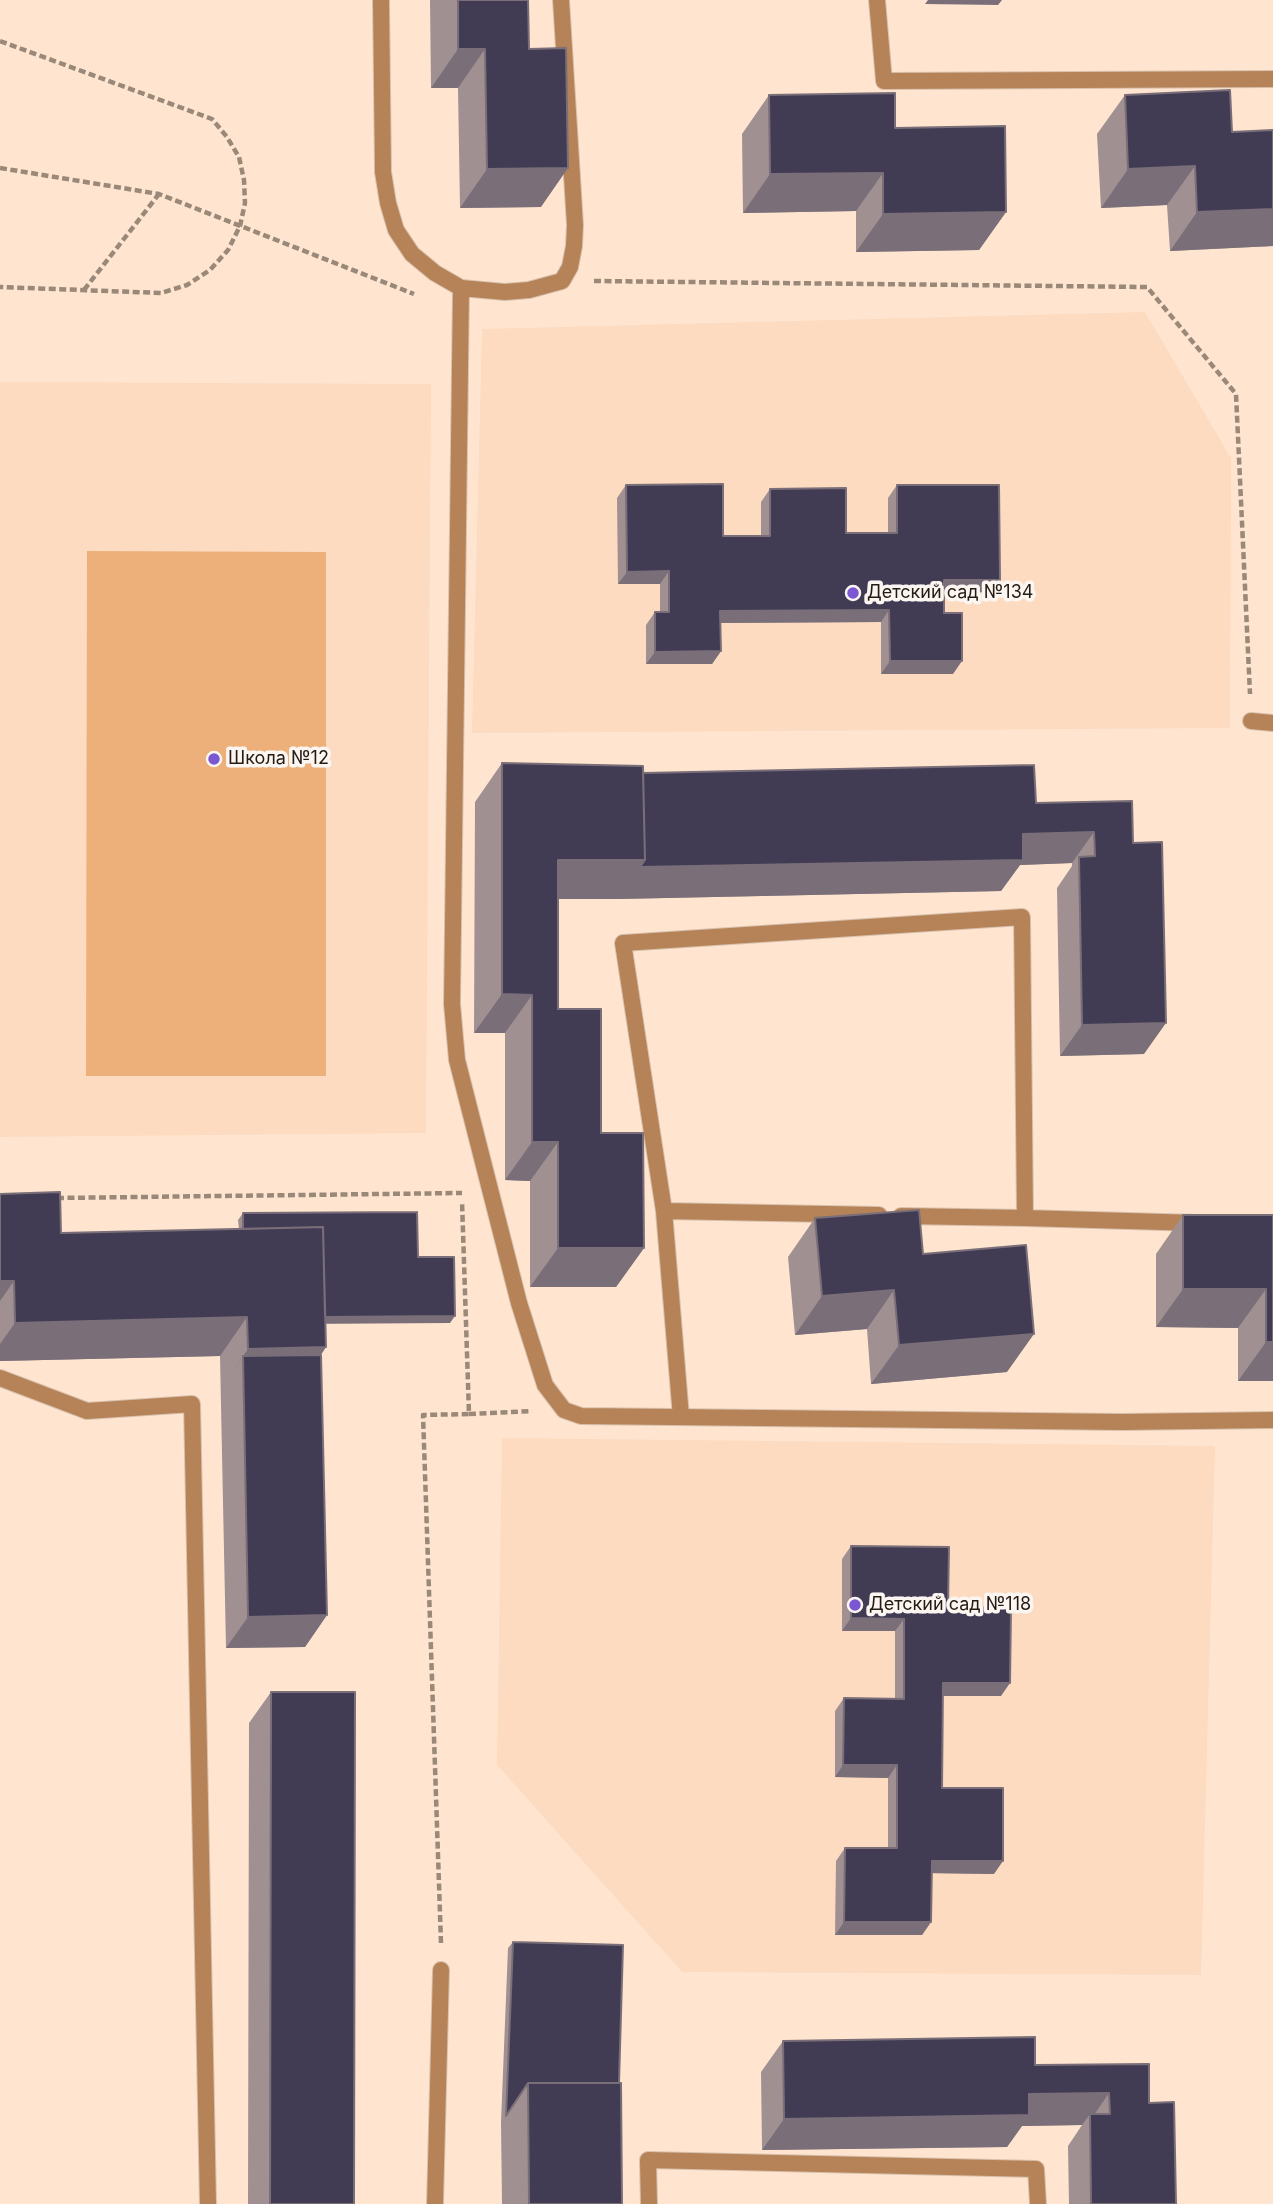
<!DOCTYPE html>
<meta charset="utf-8">
<style>
body{margin:0}
canvas{display:block;background:#ffe5d0}
</style>
<canvas width="1273" height="2204"></canvas>
<script>
const ctx = document.querySelector('canvas').getContext('2d');
ctx.lineJoin = 'round';
function paint(path, color) {
  ctx.fillStyle = color;
  ctx.fill(path, 'evenodd');
}
function shape(rows) {
  const path = new Path2D();
  for (const r of rows) {
    path.moveTo(r[0], r[1]);
    for (let i = 2; i < r.length; i += 2) path.lineTo(r[i], r[i + 1]);
  }
  return path;
}
function trace(path, color, width, dash) {
  ctx.strokeStyle = color;
  ctx.lineWidth = width;
  ctx.lineCap = dash ? 'butt' : 'round';
  ctx.setLineDash(dash || []);
  ctx.stroke(path);
}
function label(font, color, halo, rows, align = 'center') {
  ctx.font = font + ' Inter,sans-serif';
  ctx.lineWidth = 7;
  ctx.setLineDash([]);
  ctx.textBaseline = 'middle';
  ctx.strokeStyle = halo;
  ctx.fillStyle = color;
  for (const [text, x, y, turn = 0] of rows) {
    ctx.save();
    ctx.translate(x, y);
    ctx.rotate((+turn || 0) * Math.PI / 180);
    ctx.textAlign = isNaN(turn) ? turn : align;
    if (halo) ctx.strokeText(text, 0, 0);
    ctx.fillText(text, 0, 0);
    ctx.restore();
  }
}
paint(shape([
 [1145,312,1231,458,1230,728,472,733,482,329],
 [0,382,431,384,426,1133,0,1137],
 [502,1438,1215,1446,1201,1975,682,1972,497,1765]
]), '#fcdbc1');
paint(shape([
 [87,551,326,552,326,1076,86,1076]
]), '#edb07b');
const service = shape([
 [381,0,383,172,388,203,396,230,412,254,435,273,461,288,505,292,529,290,562,281,570,267,574,246,575,225,561,0],
 [877,0,884,81,1273,79],
 [461,288,452,1004,457,1060,519,1303,545,1385,564,1410,581,1416,1122,1422,1273,1420],
 [1251,721,1273,723],
 [664,1211,879,1215],
 [901,1216,1025,1218],
 [0,1378,87,1411,192,1404,208,2204],
 [681,1417,664,1211,623,943,1022,917,1025,1218,1197,1223],
 [435,2204,441,1970],
 [649,2204,648,2160,1036,2169,1038,2204]
]);
trace(service, '#d8c1ae', 18);
trace(shape([
 [0,41,212,119,227,137,239,157,244,180,245,203,240,226,228,250,210,270,187,285,161,293,0,287],
 [0,168,159,194,414,294],
 [594,281,1147,287,1236,394,1250,694],
 [84,290,159,194],
 [57,1198,462,1193],
 [469,1414,532,1411],
 [441,1943,423,1415,469,1414,462,1201]
]), '#9a8879', 4.5, [7, 3.5]);
trace(service, '#b58357', 16);
paint(shape([
 [430,0,528,0,529,49,541,207,460,208,458,88,431,88],
 [769,95,895,128,1006,212,979,250,856,252,856,211,743,213,742,134],
 [1125,95,1232,132,1273,130,1273,246,1170,251,1167,205,1101,208,1097,134],
 [626,485,723,536,761,536,761,502,770,489,846,533,888,533,888,498,897,485,991,592,944,593,944,613,953,674,881,674,881,622,720,623,721,651,712,664,646,664,646,625,655,612,660,612,660,584,618,584,617,498],
 [502,763,1036,803,1133,843,1144,1054,1060,1056,1057,888,1072,866,1072,863,1020,865,1001,891,618,899,558,899,558,1009,601,1133,644,1248,616,1287,530,1287,530,1181,505,1180,505,1033,474,1033,475,802],
 [0,1194,61,1233,239,1229,238,1220,243,1213,418,1257,450,1323,325,1323,326,1347,321,1355,327,1615,305,1647,226,1648,220,1356,0,1361],
 [1183,1215,1273,1215,1273,1381,1238,1381,1238,1328,1156,1327,1156,1254],
 [815,1218,923,1254,1007,1372,871,1384,867,1329,795,1335,788,1257],
 [851,1546,948,1607,1001,1696,943,1696,942,1788,994,1874,931,1873,931,1922,922,1935,835,1935,836,1861,845,1848,888,1848,888,1778,835,1777,835,1711,844,1698,895,1698,895,1631,842,1631,842,1559],
 [271,1692,354,2204,248,2204,249,1723],
 [513,1942,619,2083,622,2204,502,2204,501,2122,508,1948],
 [783,2041,1035,2065,1149,2103,1176,2204,1069,2204,1068,2146,1082,2125,1022,2126,1007,2147,762,2150,761,2072]
]), '#a09092');
paint(shape([
 [928,0,1002,0,998,5,925,4],
 [458,49,485,49,458,88,431,88],
 [1195,166,1167,205,1101,208,1128,169],
 [568,168,541,207,460,208,487,169],
 [883,173,856,211,743,213,770,174],
 [1273,209,1273,246,1170,251,1197,212],
 [1006,212,979,250,856,252,883,214],
 [669,571,660,584,618,584,627,572],
 [944,580,1000,580,991,592,935,593],
 [889,610,881,622,711,623,720,611],
 [721,651,712,664,646,664,655,652],
 [890,661,962,661,953,674,881,674],
 [1094,832,1072,863,1020,865,1001,891,618,899,531,899,558,860,1023,834],
 [502,994,532,995,505,1033,474,1033],
 [1166,1023,1144,1054,1060,1056,1082,1025],
 [532,1142,558,1142,530,1181,505,1180],
 [558,1248,644,1248,616,1287,530,1287],
 [0,1281,14,1281,0,1301],
 [1183,1289,1266,1289,1238,1328,1156,1327],
 [894,1290,867,1329,795,1335,822,1296],
 [455,1316,450,1323,297,1324,301,1317],
 [247,1317,220,1356,0,1361,0,1344,15,1323],
 [1034,1334,1007,1372,871,1384,899,1345],
 [1266,1342,1273,1342,1273,1381,1238,1381],
 [326,1347,299,1386,243,1356,221,1388,248,1349],
 [327,1615,305,1647,226,1648,248,1617],
 [851,1618,904,1619,895,1631,842,1631],
 [943,1683,1010,1683,1001,1696,934,1696],
 [843,1765,897,1765,888,1778,835,1777],
 [932,1861,1003,1861,994,1874,923,1873],
 [844,1922,931,1922,922,1935,835,1935],
 [1109,2093,1090,2121,1090,2114,1082,2125,1022,2126,1007,2147,762,2150,784,2119,1029,2094]
]), '#7a6f79');
const building = shape([
 [458,0,528,0,529,49,566,48,568,168,487,169,485,49,458,49,458,0],
 [1230,90,1232,132,1273,130,1273,209,1197,212,1195,166,1128,169,1125,95,1230,90],
 [895,93,895,128,1005,126,1006,212,883,214,883,173,770,174,769,95,895,93],
 [723,484,723,536,770,536,770,489,846,488,846,533,897,533,897,485,999,485,1000,580,944,580,944,613,962,613,962,661,890,661,889,610,720,611,721,651,655,652,655,612,669,612,669,571,627,572,626,485,723,484],
 [502,763,643,766,645,860,558,860,558,1009,601,1009,601,1133,643,1133,644,1248,558,1248,558,1142,532,1142,532,995,502,994,502,763],
 [1034,765,1036,803,1132,801,1133,843,1162,842,1166,1023,1082,1025,1079,857,1095,856,1094,832,1023,834,1023,860,640,867,645,860,643,773,1034,765],
 [60,1192,61,1233,323,1227,326,1347,248,1349,247,1317,15,1323,14,1281,0,1281,0,1194,60,1192],
 [919,1210,923,1254,1026,1245,1034,1334,899,1345,894,1290,822,1296,815,1218,919,1210],
 [417,1212,418,1257,454,1257,455,1316,325,1317,323,1227,243,1229,243,1213,417,1212],
 [1183,1215,1273,1215,1273,1342,1266,1342,1266,1289,1183,1289,1183,1215],
 [321,1355,327,1615,248,1617,243,1356,321,1355],
 [851,1546,949,1547,948,1607,1011,1608,1010,1683,943,1683,942,1788,1003,1788,1003,1861,932,1861,931,1922,844,1922,845,1848,897,1848,897,1765,843,1765,844,1698,904,1699,904,1619,851,1618,851,1546],
 [271,1692,355,1692,354,2204,270,2204,271,1692],
 [513,1942,623,1945,619,2083,528,2083,506,2116,513,1942],
 [1035,2037,1035,2065,1149,2064,1149,2103,1174,2102,1176,2204,1091,2204,1090,2114,1110,2114,1109,2093,1029,2094,1029,2115,784,2119,783,2041,1035,2037],
 [528,2083,621,2083,622,2204,529,2204,528,2083]
]);
paint(building, '#413c54');
trace(building, '#7a6f79', 2);
for (const [x, y, r, color] of [
 [853,593,7,"#7b58d2"],
 [214,759,7,"#7b58d2"],
 [855,1605,7,"#7b58d2"]
]) {
  const dot = new Path2D();
  dot.arc(x, y, r, 0, 2 * Math.PI);
  ctx.fillStyle = color;
  ctx.fill(dot);
  trace(dot, '#fcf6f2', 2.5);
}
label('18px', '#241b13', '#fcf6f2', [
 ["Детский сад №134",867,593],
 ["Школа №12",228,759],
 ["Детский сад №118",869,1605]
], 'left');
</script>
